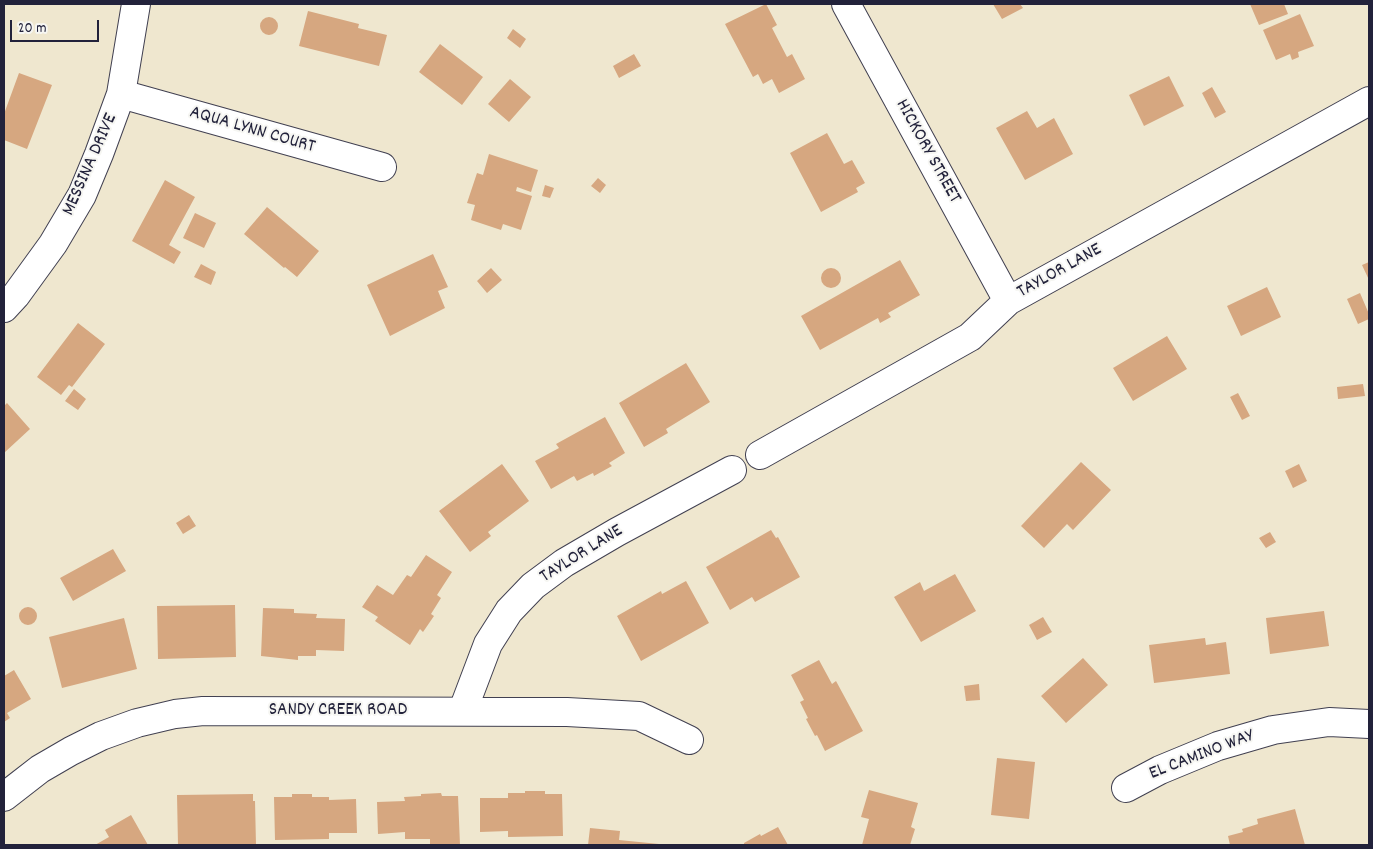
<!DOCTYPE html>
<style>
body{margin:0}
#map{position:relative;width:1373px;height:849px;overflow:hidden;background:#efe7cf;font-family:Dekko,sans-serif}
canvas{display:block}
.frame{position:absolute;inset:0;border:5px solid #22223b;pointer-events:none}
.scale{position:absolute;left:10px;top:20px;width:89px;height:22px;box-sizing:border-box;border:2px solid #22223b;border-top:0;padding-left:6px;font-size:15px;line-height:18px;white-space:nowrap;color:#22223b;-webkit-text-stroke:4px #f6f6f2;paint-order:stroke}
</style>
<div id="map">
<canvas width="1373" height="849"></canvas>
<div class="frame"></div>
<div class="scale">20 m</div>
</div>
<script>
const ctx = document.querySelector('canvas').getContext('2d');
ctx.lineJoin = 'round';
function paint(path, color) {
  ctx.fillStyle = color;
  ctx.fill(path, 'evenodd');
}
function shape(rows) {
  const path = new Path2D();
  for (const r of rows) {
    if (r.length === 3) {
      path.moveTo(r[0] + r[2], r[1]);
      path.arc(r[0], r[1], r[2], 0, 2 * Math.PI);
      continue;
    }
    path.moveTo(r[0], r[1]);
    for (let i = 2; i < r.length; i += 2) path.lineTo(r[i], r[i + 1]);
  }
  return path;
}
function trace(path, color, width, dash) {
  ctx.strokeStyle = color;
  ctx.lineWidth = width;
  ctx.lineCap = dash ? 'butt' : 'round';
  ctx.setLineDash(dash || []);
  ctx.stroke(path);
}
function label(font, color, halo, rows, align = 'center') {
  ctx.font = font + ' Dekko,sans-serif';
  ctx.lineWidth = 4;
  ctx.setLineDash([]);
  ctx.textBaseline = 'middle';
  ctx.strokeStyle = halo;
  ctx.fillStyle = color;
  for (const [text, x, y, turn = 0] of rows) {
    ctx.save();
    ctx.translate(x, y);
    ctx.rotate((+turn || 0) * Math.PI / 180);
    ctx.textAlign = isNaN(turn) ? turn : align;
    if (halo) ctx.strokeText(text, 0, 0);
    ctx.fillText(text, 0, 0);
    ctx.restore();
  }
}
paint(shape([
 [766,4,777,25,772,28,787,57,792,54,805,79,779,93,772,79,763,84,758,74,753,77,725,24],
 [993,4,1020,4,1023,8,1002,19],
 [1250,4,1284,4,1288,14,1259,25],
 [308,11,359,24,358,28,387,35,379,66,299,46],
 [1300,14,1314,46,1298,52,1299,57,1292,60,1290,54,1276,60,1263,30],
 [269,26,9],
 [513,29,526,39,520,48,507,38],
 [440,44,483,77,462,105,419,72],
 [634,54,641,66,619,78,613,66],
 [19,73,52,85,27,149,4,140,4,114],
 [1169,76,1184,106,1144,126,1129,95],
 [510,79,531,97,509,122,488,104],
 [1212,87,1226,112,1215,118,1202,93],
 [1027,111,1037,128,1054,118,1073,154,1025,180,996,128],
 [827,133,844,164,852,160,865,183,856,188,858,192,821,212,790,153],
 [489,154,538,170,531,192,517,187,516,191,532,196,521,230,503,224,501,230,471,220,475,205,467,203,477,173,483,175],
 [598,178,606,185,600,193,591,186],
 [165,180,195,197,169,245,181,252,174,264,132,241],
 [545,185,554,188,550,198,542,196],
 [267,207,319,251,297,277,285,267,284,268,244,234],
 [195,213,216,223,204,248,183,238],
 [433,254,448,287,438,291,445,308,390,336,367,285],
 [900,260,920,295,888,313,891,317,880,323,878,318,820,350,801,316],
 [1369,262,1369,280,1362,265],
 [201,264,216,272,211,285,194,277],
 [491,268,502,280,487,293,477,281],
 [831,278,10],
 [1267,287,1281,317,1241,336,1227,306],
 [1360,293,1369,314,1369,319,1358,324,1347,299],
 [78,323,105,344,72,387,69,385,61,395,37,377],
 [1167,336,1187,369,1133,401,1113,368],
 [686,363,710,402,666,429,668,433,644,447,619,403],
 [1363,384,1365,396,1338,399,1337,387],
 [74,389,86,399,78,410,65,401],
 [1238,393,1250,416,1242,420,1230,397],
 [7,403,30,429,4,453,4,406],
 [605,417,625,453,609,463,612,466,594,476,593,473,577,481,574,476,551,489,535,461,559,448,556,444],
 [1081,462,1111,490,1073,530,1067,524,1044,548,1021,526],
 [502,464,529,501,488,532,491,536,470,552,439,511],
 [1299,464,1307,481,1293,488,1285,471],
 [189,515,196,526,183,534,176,523],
 [771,530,776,538,778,537,800,577,755,602,752,597,730,610,706,567],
 [1270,532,1276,542,1266,548,1259,538],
 [113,549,126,571,73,601,60,578],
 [426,555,452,572,437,595,441,598,431,614,434,616,423,632,420,629,410,645,375,621,378,617,362,607,377,585,393,595,407,575,411,577],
 [955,574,976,611,921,642,894,597,920,582,924,591],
 [686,581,709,623,641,661,617,616,661,591,662,594],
 [235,605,236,657,158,659,157,606],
 [28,616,9],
 [263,608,294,609,294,613,317,614,316,618,345,619,344,651,316,650,316,656,298,656,298,660,261,656],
 [1324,611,1329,646,1270,654,1266,618],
 [1043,617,1052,632,1037,640,1029,625],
 [124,618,137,669,62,688,49,637],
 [1205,638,1206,645,1226,642,1230,674,1154,683,1149,645],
 [1083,658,1108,685,1066,723,1041,696],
 [819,660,832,684,836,681,863,731,825,751,817,735,815,736,806,719,808,718,800,702,804,700,791,675],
 [14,670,31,699,7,713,10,718,4,722,4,676],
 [979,684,980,700,966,701,964,686],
 [997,758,1035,762,1029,819,991,815],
 [869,790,918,803,911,827,915,829,910,845,862,845,869,819,861,817],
 [525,791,545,791,545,794,562,794,563,836,508,837,508,831,480,832,480,798,508,798,508,793,525,793],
 [441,793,442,796,458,796,460,845,430,845,430,839,405,839,405,832,378,834,377,802,405,801,404,797,421,796,421,794],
 [253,794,253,801,255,801,256,845,178,845,177,795],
 [292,794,312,794,312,797,329,797,329,800,356,799,357,833,329,833,329,839,275,840,274,797,292,797],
 [1295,809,1305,845,1230,845,1228,836,1243,832,1242,829,1258,824,1257,819],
 [131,815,148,845,95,845,109,837,105,830],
 [778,827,788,845,744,845,744,843,760,834,761,836],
 [590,828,620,831,619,840,659,844,659,845,588,845]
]), '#d6a780');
const minor = shape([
 [846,4,1008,301],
 [121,94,382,167],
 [4,308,16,295,53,244,82,195,99,154,121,94,136,4],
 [760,455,970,337,1008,301,1369,101],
 [463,710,488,644,509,611,533,586,564,563,617,532,732,470],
 [1126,788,1160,770,1218,746,1273,730,1329,722,1369,724],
 [4,797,40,769,71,751,101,736,137,723,175,714,203,711,567,712,639,716,689,740]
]);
trace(minor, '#414051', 30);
trace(minor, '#fff', 28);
label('19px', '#22223b', '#f6f6f2', [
 ["AQUA LYNN COURT",252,131,16],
 ["HICKORY STREET",927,152,61],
 ["MESSINA DRIVE",91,165,-66],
 ["TAYLOR LANE",1060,272,-29],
 ["TAYLOR LANE",582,555,-32],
 ["SANDY CREEK ROAD",338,711],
 ["EL CAMINO WAY",1202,756,-21]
]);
</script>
